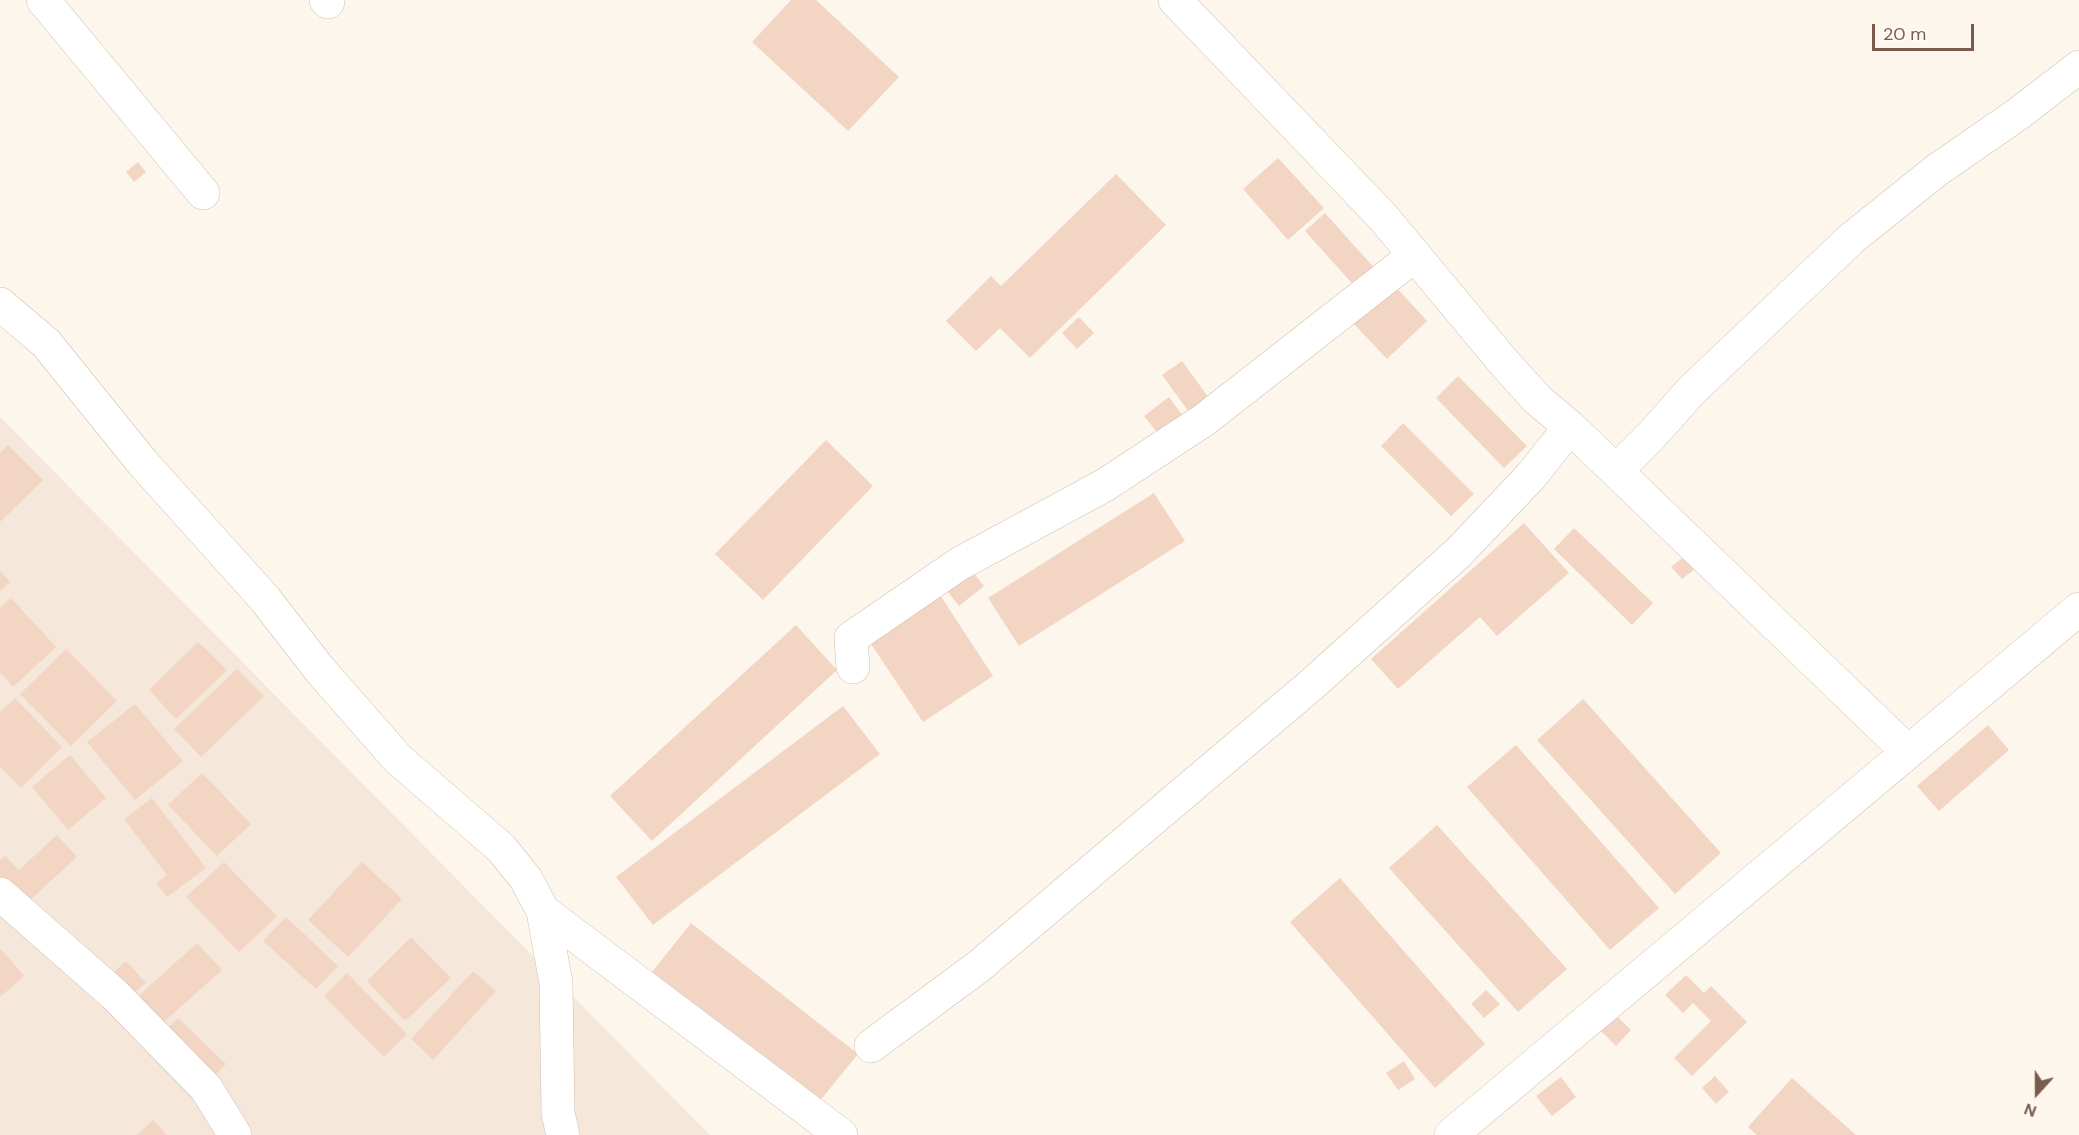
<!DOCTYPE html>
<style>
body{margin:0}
#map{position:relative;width:2079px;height:1135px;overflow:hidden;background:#fdf6ec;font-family:"DM Sans",sans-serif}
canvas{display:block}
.north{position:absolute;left:2007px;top:1063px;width:60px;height:60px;-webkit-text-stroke:4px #fffaf3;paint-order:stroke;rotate:201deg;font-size:16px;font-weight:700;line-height:24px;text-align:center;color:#7a5c4d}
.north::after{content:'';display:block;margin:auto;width:21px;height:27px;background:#7a5c4d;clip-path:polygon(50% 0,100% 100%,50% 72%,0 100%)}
.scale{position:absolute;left:1872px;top:24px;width:102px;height:27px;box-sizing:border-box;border:3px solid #7a5c4d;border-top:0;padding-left:8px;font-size:18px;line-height:21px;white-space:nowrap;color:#7a5c4d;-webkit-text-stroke:4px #fffaf3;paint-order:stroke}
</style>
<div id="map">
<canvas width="2079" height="1135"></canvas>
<div class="north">N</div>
<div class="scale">20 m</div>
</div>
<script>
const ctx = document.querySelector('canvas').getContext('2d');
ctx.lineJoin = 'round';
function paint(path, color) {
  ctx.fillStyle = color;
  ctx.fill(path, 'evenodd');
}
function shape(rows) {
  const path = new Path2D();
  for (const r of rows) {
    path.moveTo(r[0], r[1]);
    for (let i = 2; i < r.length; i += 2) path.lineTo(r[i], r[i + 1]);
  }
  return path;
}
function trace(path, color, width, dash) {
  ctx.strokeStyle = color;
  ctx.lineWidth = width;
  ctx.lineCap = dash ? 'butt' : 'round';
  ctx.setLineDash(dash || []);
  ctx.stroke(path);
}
paint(shape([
 [0,417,710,1135,0,1135]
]), '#f5e8da');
paint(shape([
 [791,0,816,0,899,77,848,131,752,42],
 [1278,158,1324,208,1288,240,1243,189],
 [138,162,146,172,134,182,126,172],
 [1116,174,1166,225,1030,358,1000,328,976,351,946,321,991,276,1001,286],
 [1325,213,1377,271,1357,289,1305,231],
 [1394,285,1427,321,1387,359,1353,323],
 [1079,317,1094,333,1077,349,1062,333],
 [1182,361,1209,398,1189,412,1162,375],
 [1458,376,1527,446,1504,468,1436,398],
 [1169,397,1185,419,1161,437,1144,416],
 [1403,423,1474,494,1451,516,1381,446],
 [826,440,873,486,763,600,715,554],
 [8,445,43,480,0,522,0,453],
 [1154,493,1185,541,1019,646,988,598],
 [1524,523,1569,573,1497,636,1480,617,1398,689,1371,659],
 [1574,528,1653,603,1632,625,1554,549],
 [1685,556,1695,569,1682,579,1671,567],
 [969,567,984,586,959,606,944,587],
 [0,571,10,582,0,591],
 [940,595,993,676,923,722,869,641],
 [11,598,56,647,13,687,0,672,0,608],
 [796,625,837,670,652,841,610,796],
 [198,642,227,670,176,719,149,690],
 [66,649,117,701,71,746,20,694],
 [237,669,264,696,201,757,174,729],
 [15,698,62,747,21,788,0,767,0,712],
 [1583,699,1721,853,1675,894,1537,740],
 [135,704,183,761,135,800,87,742],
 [843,706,880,754,653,925,616,877],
 [1988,725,2009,750,1939,811,1917,786],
 [1516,745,1659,908,1610,950,1467,787],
 [70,755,106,798,68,830,32,787],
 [202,773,251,824,217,856,168,805],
 [152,798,206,868,167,897,156,883,167,875,124,819],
 [1437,825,1567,969,1518,1012,1389,868],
 [57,835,77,857,19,910,0,889,0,860,5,856,19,870],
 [224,862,277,916,239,952,186,897],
 [362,862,402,899,348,957,308,920],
 [1340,878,1485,1044,1435,1088,1290,922],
 [286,917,338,966,316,989,263,941],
 [691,923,858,1054,819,1102,652,972],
 [411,937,451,978,405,1021,367,981],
 [197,943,222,970,157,1028,133,1001],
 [0,948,24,976,0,997],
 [126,961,146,983,124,1001,105,980],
 [473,971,496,991,433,1060,411,1039],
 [347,973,407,1034,384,1057,324,996],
 [1686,975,1704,993,1711,986,1747,1022,1692,1076,1674,1058,1711,1021,1693,1003,1683,1013,1665,995],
 [1486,990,1500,1004,1484,1018,1471,1004],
 [1616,1015,1631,1030,1616,1046,1601,1031],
 [178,1018,226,1064,207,1083,159,1037],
 [1404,1061,1415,1079,1398,1090,1386,1073],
 [1715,1076,1729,1092,1716,1104,1702,1088],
 [1561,1077,1576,1097,1552,1116,1536,1096],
 [1792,1078,1856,1135,1757,1135,1748,1127],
 [153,1120,167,1135,137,1135]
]), '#f3d5c3');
const street = shape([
 [43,0,203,193],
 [326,0,328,2],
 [1175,0,1382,216,1506,365,1538,400,1570,427,1616,471,1908,752],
 [0,304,46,343,142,462,265,599,320,670,398,759,501,848,526,879,543,911,556,983,558,1113,563,1135],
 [1616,471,1651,436,1692,390,1851,239,1937,170,2018,114,2079,67],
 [853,667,851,638,959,564,1105,485,1204,420,1415,255],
 [0,894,115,995,206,1088,235,1135],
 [543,911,841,1135],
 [871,1046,978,967,1310,686,1459,552,1531,476,1570,427],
 [1451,1135,2079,609]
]);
trace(street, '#d1beb0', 34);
trace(street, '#fff', 33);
</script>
